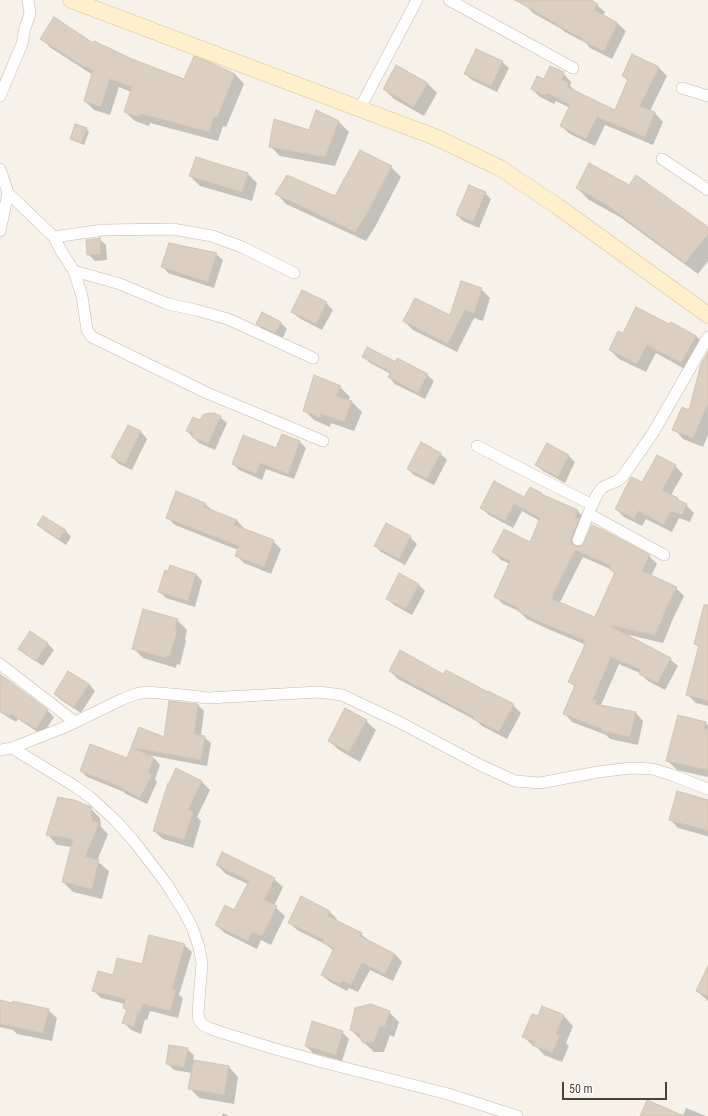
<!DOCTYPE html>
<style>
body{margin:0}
#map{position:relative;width:708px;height:1116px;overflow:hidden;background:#f6f1e9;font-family:"Roboto Condensed",sans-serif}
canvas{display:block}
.scale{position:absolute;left:562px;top:1082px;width:105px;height:18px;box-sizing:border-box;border:2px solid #4a4237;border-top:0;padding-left:5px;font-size:12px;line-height:14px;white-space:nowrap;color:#4a4237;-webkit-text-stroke:3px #fff;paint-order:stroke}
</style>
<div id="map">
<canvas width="708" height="1116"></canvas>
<div class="scale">50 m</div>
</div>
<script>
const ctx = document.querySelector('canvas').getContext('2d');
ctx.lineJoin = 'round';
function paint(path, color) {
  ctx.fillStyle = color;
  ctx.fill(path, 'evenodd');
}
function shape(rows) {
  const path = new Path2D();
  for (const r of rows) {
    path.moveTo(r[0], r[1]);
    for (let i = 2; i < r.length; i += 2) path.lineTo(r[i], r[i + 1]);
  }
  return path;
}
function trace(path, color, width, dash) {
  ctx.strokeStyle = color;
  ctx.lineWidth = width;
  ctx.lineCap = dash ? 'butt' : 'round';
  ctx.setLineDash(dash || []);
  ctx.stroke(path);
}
paint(shape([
 [528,0,588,0,597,5,605,12,603,16,618,24,626,31,612,59,590,48,586,43,565,32,563,30,533,13,525,5],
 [41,38,93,44,185,81,235,74,244,84,226,127,223,126,218,141,150,123,149,126,135,121,125,112,131,92,119,87,110,115,94,110,85,101,93,75,51,48],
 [633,55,659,68,667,76,650,111,655,113,663,122,653,145,605,125,595,146,570,134,561,126,570,108,556,101,554,104,540,97,532,89,544,81,563,73,571,82,570,86,577,92,615,112,628,81,623,76],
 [561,75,563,75,559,84,557,83],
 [502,62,509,68,497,92,472,80,465,74],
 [427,83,437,93,424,116,394,99,384,89],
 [316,111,339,122,349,132,335,166,280,156,270,146,309,131],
 [86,129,89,132,84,145,74,141,71,138],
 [391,167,401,177,375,227,366,241,286,204,277,194,336,197],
 [247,173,257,183,252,201,200,186,190,176],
 [577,188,708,228,708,261,698,274,620,217,589,200],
 [485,193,491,199,479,228,463,221,457,215],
 [99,239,106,245,107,260,95,261,88,254],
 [216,254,223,260,214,288,168,273,162,266],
 [481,289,490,298,483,321,474,318,457,352,413,330,404,321,451,317],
 [326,303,333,310,322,330,299,318,292,312],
 [280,322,287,329,282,339,264,331,258,324],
 [670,326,696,336,705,345,690,372,656,353,646,372,619,359,610,350,623,334],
 [364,357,396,363,427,375,434,381,425,399,395,384,389,377,391,374,370,363],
 [708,363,708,435,703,447,683,439,674,429,690,412],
 [340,387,350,397,348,401,352,402,362,412,354,431,331,423,330,427,314,420,304,410],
 [220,417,227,423,215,450,199,443,187,431,201,421],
 [128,426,141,432,147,439,132,470,119,464,112,457],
 [299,441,306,448,294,479,266,469,262,480,239,470,233,464],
 [422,443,441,454,447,460,434,485,414,475,408,469],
 [548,444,569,456,575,462,565,483,543,471,537,465],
 [675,466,683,474,671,495,686,505,694,513,690,522,679,518,672,532,646,519,642,526,624,517,616,509,642,483],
 [530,488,541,494,544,497,578,511,585,519,586,528,579,548,603,531,649,556,657,564,651,576,676,588,684,596,671,623,671,624,663,643,625,634,670,659,678,666,665,690,648,681,640,673,619,664,601,705,636,713,643,721,638,745,610,739,606,735,572,722,565,714,575,687,570,682,585,645,584,644,548,629,527,619,519,611,503,604,496,597,510,564,501,560,493,552,531,544,540,521,522,511,513,528,489,515,481,508,525,498],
 [583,557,610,569,615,574,595,619,560,602],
 [205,504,213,511,236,520,244,528,243,530,273,541,281,549,271,574,244,563,236,555,238,550,175,525,167,517],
 [38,525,65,530,71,537,66,545,45,531],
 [410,537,417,544,405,565,381,552,375,546],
 [170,566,196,574,202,581,195,607,166,598,159,591],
 [400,575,419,585,425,591,412,615,394,605,387,599],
 [708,609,708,706,696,703,687,694,699,648,695,643],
 [177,620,187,630,185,639,186,641,180,665,177,664,176,668,143,658,133,648],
 [47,643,54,650,43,666,26,655,20,649],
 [390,671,444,675,513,705,521,713,507,739,482,726,477,721,398,679],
 [0,677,47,710,54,717,42,735,18,719,16,722,0,712],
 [89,684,95,691,81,713,61,700,55,694],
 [198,705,204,711,201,736,204,737,211,743,207,766,148,755,154,758,160,765,155,779,157,782,147,804,126,794,124,792,87,777,81,771,128,759,139,729,165,738],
 [366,721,376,730,360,762,339,750,329,741],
 [706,723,708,726,708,777,677,770,667,760],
 [202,782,210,790,197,817,201,821,193,848,163,839,154,831],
 [708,803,708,837,707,836,678,828,670,819],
 [90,808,100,818,101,827,108,834,97,861,109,871,102,899,73,892,63,882,72,847,57,845,48,835],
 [217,865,274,879,283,887,274,906,285,916,271,945,261,940,257,949,225,933,216,925,235,911,248,884,226,874],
 [302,898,330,912,337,919,336,921,361,934,369,941,395,954,402,962,393,981,370,970,358,992,349,988,347,991,330,982,322,975,334,951,325,944,297,930,290,923],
 [184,945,192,952,179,995,183,998,178,1018,150,1011,147,1020,145,1019,141,1034,131,1030,124,1023,127,1011,124,1007,125,1004,101,998,94,991,113,976,142,965],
 [708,968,708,1001,697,991],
 [0,1001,48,1010,57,1018,52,1041,17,1034,13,1030,0,1027],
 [389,1012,399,1022,394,1037,390,1035,384,1052,374,1052,351,1030],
 [564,1016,573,1026,566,1043,569,1046,562,1062,544,1055,538,1048,533,1046,523,1036,538,1018],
 [342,1032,349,1039,342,1061,313,1053,306,1046],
 [187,1049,194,1055,193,1061,229,1067,238,1077,234,1104,199,1098,190,1088,192,1073,174,1070,167,1063],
 [686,1108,706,1116,683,1116],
 [223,1113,229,1116,222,1116]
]), '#0003');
const building = shape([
 [515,0,591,0,598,4,594,10,618,23,604,51,581,40,582,38,556,25,557,24,515,0],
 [54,17,93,43,94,41,132,59,184,79,194,56,216,65,235,74,217,118,214,117,209,132,141,114,140,117,124,112,132,87,110,79,101,107,84,101,93,70,81,65,40,39,54,17],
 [476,49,503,61,491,86,464,74,476,49],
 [632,54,659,67,640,106,655,112,645,137,597,117,586,139,560,126,570,105,547,93,545,96,531,89,537,76,544,79,550,66,564,72,560,79,569,83,567,87,615,110,628,79,622,76,632,54],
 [396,65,428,83,414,107,383,89,396,65],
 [316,110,339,121,325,157,269,147,274,119,309,130,316,110],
 [75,124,87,128,81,143,70,139,75,124],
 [360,150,392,166,365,217,355,232,275,194,287,175,335,196,360,150],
 [196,157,248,173,242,192,189,176,196,157],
 [589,163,629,185,636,175,708,227,708,234,685,263,607,205,576,188,589,163],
 [469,185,486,192,473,222,456,215,469,185],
 [100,238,101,254,87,255,86,240,100,238],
 [169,243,217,253,208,282,161,267,169,243],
 [461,281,482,288,474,313,465,310,448,344,403,321,415,298,450,315,461,281],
 [302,290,327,302,316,324,291,312,302,290],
 [636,307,669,324,671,322,696,336,681,363,647,345,637,364,609,350,618,331,623,333,636,307],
 [262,312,281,322,275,333,256,324,262,312],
 [367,347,396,362,397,358,428,374,418,393,388,377,391,372,362,357,367,347],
 [708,352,708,404,693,438,672,430,682,407,689,410,701,364,708,352],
 [314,375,341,386,336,396,352,401,344,422,321,414,320,418,303,411,314,375],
 [214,413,221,416,208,444,192,437,193,433,186,431,193,417,200,420,204,414,214,413],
 [128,425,141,431,125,464,111,457,128,425],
 [282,434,300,441,288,474,260,463,256,474,232,464,243,435,276,448,282,434],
 [421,442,441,453,427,479,407,469,421,442],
 [547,443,569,455,558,477,535,465,547,443],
 [657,455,676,465,662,490,678,498,677,499,687,504,682,515,671,511,664,525,638,511,634,519,615,509,631,477,642,482,657,455],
 [494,481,524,497,530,487,542,493,541,494,578,510,575,518,579,519,571,538,571,541,573,545,579,547,583,545,592,525,603,530,650,555,642,571,677,587,663,615,664,615,655,635,612,626,612,627,671,658,657,683,639,674,641,670,611,657,593,699,597,700,595,704,636,712,630,737,601,731,602,729,563,714,575,685,568,682,585,645,583,644,584,640,540,622,518,611,519,608,494,597,510,561,492,552,504,529,530,542,540,518,514,504,505,521,480,508,494,481],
 [575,550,611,566,609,569,615,572,595,617,552,599,554,595,553,594,575,550],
 [176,491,205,503,204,507,237,520,234,525,274,540,264,567,235,556,239,546,166,518,176,491],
 [43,516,66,530,59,539,37,525,43,516],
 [386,523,411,536,399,559,374,546,386,523],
 [170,565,196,574,188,601,158,592,165,570,168,571,170,565],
 [399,573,419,584,406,609,386,599,399,573],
 [704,605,708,605,708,701,686,695,699,645,694,644,704,605],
 [143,609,178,619,175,630,177,631,170,656,167,655,166,658,132,649,143,609],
 [30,631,48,643,36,661,18,649,30,631],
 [400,650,443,674,446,670,488,692,488,691,514,704,499,732,473,719,474,717,389,671,400,650],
 [68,671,89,684,74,707,54,694,68,671],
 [0,674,48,710,36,729,11,714,9,717,0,711,0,674],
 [169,701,198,704,194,734,205,736,201,760,134,748,154,758,148,773,152,775,140,798,119,787,119,786,80,771,90,744,127,758,139,727,164,737,169,701],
 [345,708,367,720,349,752,328,741,345,708],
 [678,715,706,722,704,729,708,729,708,770,666,761,678,715],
 [176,768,202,781,188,810,193,812,184,840,153,831,168,783,169,783,176,768],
 [677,791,708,800,708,831,669,820,677,791],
 [58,797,74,800,91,807,92,821,99,823,85,857,99,860,92,889,62,882,73,839,46,835,58,797],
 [222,852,275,878,264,900,277,906,262,936,252,932,248,941,215,925,225,905,234,910,249,881,216,865,222,852],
 [301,896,330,911,328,916,362,933,360,936,395,954,385,974,362,963,351,985,342,981,340,984,321,975,334,948,323,943,324,940,288,923,301,896],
 [149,935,185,944,172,989,176,990,170,1011,143,1004,140,1013,138,1012,134,1027,122,1023,127,1009,123,1008,125,999,92,991,98,971,113,975,117,958,142,964,149,935],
 [708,966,708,997,696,991,708,966],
 [0,1000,12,1003,13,1001,49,1009,43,1033,0,1024,0,1000],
 [370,1004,390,1011,384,1028,380,1026,374,1042,363,1043,359,1034,350,1030,355,1008,370,1004],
 [542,1006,564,1015,556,1034,560,1035,552,1053,533,1045,535,1042,522,1037,532,1014,538,1016,542,1006],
 [312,1021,343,1031,336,1055,305,1046,312,1021],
 [169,1045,188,1048,184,1067,166,1064,169,1045],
 [194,1060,229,1066,224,1095,188,1089,194,1060],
 [647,1100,684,1116,640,1116,647,1100]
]);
paint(building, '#dbcfc1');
trace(building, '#d4c4b0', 1);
const street = shape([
 [449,0,573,68],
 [682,88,708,96],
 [0,96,22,44,25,28,30,14,28,0],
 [360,108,417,0],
 [662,159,708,190],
 [0,169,8,193,0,231],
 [8,193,54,237,61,251,74,271,82,296,87,330,92,337,207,393,323,441],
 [54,237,103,230,173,229,212,236,242,247,294,273],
 [74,271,120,284,168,304,196,310,228,319,313,358],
 [477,446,592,505],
 [589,514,664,555],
 [578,540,592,505,598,493,603,487,617,481,623,476,653,433,708,337],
 [0,664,75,722],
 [12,748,73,785,91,798,115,820,133,840,166,883,183,910,192,927,199,947,202,963,198,1013,199,1020,203,1025,209,1028,220,1032,272,1048,322,1062,448,1094,517,1116],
 [0,750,12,748,65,727,123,699,136,694,146,692,183,695,208,698,319,692,342,695,401,723,480,765,515,781,540,783,598,772,631,768,653,769,672,775,708,789]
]);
const secondary = shape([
 [71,0,435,137,500,168,557,206,708,315]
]);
trace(street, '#c2b9ab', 12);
trace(secondary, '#d9c496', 17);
trace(street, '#fff', 11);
trace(secondary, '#ffefca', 16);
</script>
